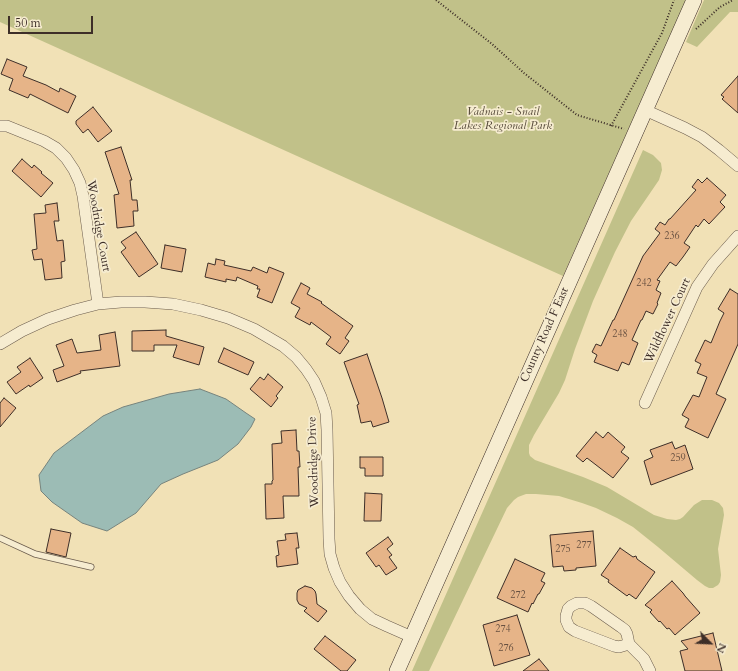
<!DOCTYPE html>
<style>
body{margin:0}
#map{position:relative;width:738px;height:671px;overflow:hidden;background:#f1e1b6;font-family:Cardo,serif}
canvas{display:block}
.north{position:absolute;left:690px;top:623px;width:40px;height:40px;-webkit-text-stroke:3px #f6ecd0;paint-order:stroke;rotate:114deg;font-size:11px;font-weight:700;line-height:16px;text-align:center;color:#3d2e28}
.north::after{content:'';display:block;margin:auto;width:14px;height:18px;background:#3d2e28;clip-path:polygon(50% 0,100% 100%,50% 72%,0 100%)}
.scale{position:absolute;left:8px;top:16px;width:85px;height:18px;box-sizing:border-box;border:2px solid #3d2e28;border-top:0;padding-left:5px;font-size:12px;line-height:14px;white-space:nowrap;color:#3d2e28;-webkit-text-stroke:3px #f6ecd0;paint-order:stroke}
</style>
<div id="map">
<canvas width="738" height="671"></canvas>
<div class="north">N</div>
<div class="scale">50 m</div>
</div>
<script>
const ctx = document.querySelector('canvas').getContext('2d');
ctx.lineJoin = 'round';
function paint(path, color) {
  ctx.fillStyle = color;
  ctx.fill(path, 'evenodd');
}
function shape(rows) {
  const path = new Path2D();
  for (const r of rows) {
    path.moveTo(r[0], r[1]);
    for (let i = 2; i < r.length; i += 2) path.lineTo(r[i], r[i + 1]);
  }
  return path;
}
function trace(path, color, width, dash) {
  ctx.strokeStyle = color;
  ctx.lineWidth = width;
  ctx.lineCap = dash ? 'butt' : 'round';
  ctx.setLineDash(dash || []);
  ctx.stroke(path);
}
function label(font, color, halo, rows, align = 'center') {
  ctx.font = font + ' Cardo,serif';
  ctx.lineWidth = 3.5;
  ctx.setLineDash([]);
  ctx.textBaseline = 'middle';
  ctx.strokeStyle = halo;
  ctx.fillStyle = color;
  for (const [text, x, y, turn = 0] of rows) {
    ctx.save();
    ctx.translate(x, y);
    ctx.rotate((+turn || 0) * Math.PI / 180);
    ctx.textAlign = isNaN(turn) ? turn : align;
    if (halo) ctx.strokeText(text, 0, 0);
    ctx.fillText(text, 0, 0);
    ctx.restore();
  }
}
paint(shape([
 [0,0,686,0,563,276,0,22],
 [704,0,738,0,738,12,730,12,697,47,686,42],
 [643,150,653,155,661,163,662,170,659,180,631,221,615,252,593,301,575,349,565,380,559,393,534,435,529,445,529,453,530,456,535,460,583,477,607,487,654,515,667,519,676,520,680,519,683,517,694,505,702,500,712,500,719,503,723,508,724,515,718,549,721,575,720,582,718,585,713,588,709,588,705,586,697,580,658,547,633,527,617,518,596,508,582,503,559,496,536,494,526,494,518,497,514,500,507,508,429,671,412,671]
]), '#c1c189');
const water = shape([
 [200,389,226,399,246,413,255,419,251,427,238,444,218,460,183,474,161,484,136,513,107,531,82,523,52,502,41,491,39,475,54,453,103,416,123,407,169,394,200,389]
]);
paint(water, '#9cbcb5');
trace(water, '#76837d', 1);
const building = shape([
 [7,59,27,67,23,76,46,85,59,92,60,88,76,96,68,113,30,94,28,98,9,90,13,79,1,74,7,59],
 [738,76,738,113,722,99,724,97,721,95,738,76],
 [93,107,112,131,98,142,88,129,83,133,76,124,76,121,93,107],
 [121,147,132,180,130,180,132,200,137,200,138,211,133,211,134,226,117,228,114,195,119,194,105,152,121,147],
 [22,159,32,168,34,165,42,172,41,173,53,183,41,197,12,171,22,159],
 [707,178,726,195,720,202,725,207,709,224,704,219,698,227,696,225,684,243,690,247,683,257,676,266,670,262,657,280,660,281,656,290,661,293,657,303,658,304,653,314,646,311,642,320,641,320,632,340,638,343,629,365,622,362,618,371,594,362,597,355,592,352,596,344,601,346,613,320,614,320,643,256,660,233,655,229,660,222,665,225,669,219,670,219,696,190,692,187,698,179,702,183,707,178],
 [57,203,59,221,54,221,57,241,63,240,65,261,61,262,62,278,45,280,42,259,34,260,32,250,37,249,34,214,46,213,45,205,57,203],
 [136,232,158,264,139,277,121,252,126,248,121,242,136,232],
 [165,245,186,249,182,272,161,268,165,245],
 [216,259,225,261,224,265,251,271,253,267,267,273,269,267,284,273,272,303,257,297,260,289,257,289,258,286,237,277,236,281,226,279,226,282,205,277,208,263,215,265,216,259],
 [301,283,310,288,307,294,322,302,321,303,353,326,345,338,349,341,340,354,326,344,331,337,311,322,310,325,295,317,300,308,291,303,301,283],
 [730,289,738,294,738,344,716,394,726,399,708,438,685,427,689,419,682,415,693,395,699,397,707,377,697,373,701,364,695,361,705,340,711,343,720,321,724,313,718,309,730,289],
 [166,330,166,336,204,347,199,365,173,357,177,345,154,345,154,351,132,351,132,331,166,330],
 [115,332,120,366,80,371,81,373,57,382,53,370,64,366,56,345,72,339,77,353,101,350,99,335,115,332],
 [224,348,254,362,248,375,218,362,224,348],
 [367,354,382,398,389,422,373,427,371,421,361,423,357,405,359,404,344,362,367,354],
 [30,358,43,378,30,387,29,385,16,394,7,382,21,372,17,367,30,358],
 [268,374,283,387,276,396,278,398,271,407,250,389,260,377,264,380,268,374],
 [4,398,16,408,0,427,0,403,4,398],
 [296,430,297,451,299,451,300,467,298,467,299,496,283,496,284,518,266,519,265,484,272,484,272,481,273,480,272,444,282,443,281,431,296,430],
 [596,432,603,438,608,432,625,447,621,452,629,458,613,478,587,458,583,462,576,456,596,432],
 [672,442,675,449,685,445,693,469,651,485,644,461,653,457,650,450,672,442],
 [360,457,383,457,383,476,365,476,365,468,360,468,360,457],
 [365,493,382,494,381,521,364,521,365,493],
 [51,529,71,533,66,557,46,552,51,529],
 [593,531,596,566,576,568,576,570,564,571,563,566,553,567,550,535,593,531],
 [297,533,299,548,296,548,298,564,277,567,276,556,279,555,277,541,286,540,285,534,297,533],
 [388,537,393,544,387,549,392,555,389,557,397,568,386,575,379,565,376,567,366,553,388,537],
 [620,548,633,557,636,556,637,559,655,572,636,599,629,594,627,596,608,582,609,580,601,575,620,548],
 [515,559,545,573,541,581,545,583,539,594,538,594,533,604,532,603,528,612,497,598,515,559],
 [672,581,682,592,683,593,685,596,700,613,675,635,669,628,667,629,660,621,659,622,650,612,652,610,645,605,672,581],
 [305,586,312,588,315,591,316,594,317,604,327,611,318,622,304,611,307,608,299,604,297,600,297,593,298,590,305,586],
 [517,615,530,655,494,666,483,625,517,615],
 [713,633,722,671,685,671,680,651,688,649,681,641,713,633],
 [325,636,356,660,347,671,341,671,314,649,325,636],
 [539,659,549,671,523,671,539,659]
]);
paint(building, '#e6b488');
trace(building, '#3d2e28', 1);
const lane = shape([
 [0,538,35,554,91,567]
]);
const street = shape([
 [645,110,685,128,702,137,719,150,738,166],
 [0,126,7,126,44,141,56,148,66,158,74,170,80,183,83,196,98,304],
 [0,344,22,331,48,319,75,310,98,304,121,302,145,302,173,304,201,310,228,318,254,329,283,346,296,357,306,369,314,381,321,397,326,413,327,430,329,539,330,554,334,568,340,582,349,596,360,609,372,619,387,626,412,637],
 [645,403,697,287,713,264,738,236],
 [629,644,619,647,614,646,575,631,569,627,566,620,566,616,568,609,571,606,577,603,585,603,591,606,621,627,625,630,627,634,629,644,644,659,650,671]
]);
const secondary = shape([
 [397,671,694,0]
]);
trace(lane, '#6a5b4c', 7);
trace(street, '#6a5b4c', 12);
trace(secondary, '#3d2e28', 16);
trace(shape([
 [436,0,492,44,524,73,577,115,624,129],
 [696,29,720,7,733,0],
 [611,126,662,33,674,0]
]), '#3d2e28', 2, [1, 2]);
trace(lane, '#f6ecd0', 5.5);
trace(street, '#f6ecd0', 11);
trace(secondary, '#f6ecd0', 15);
label('10px', '#675040', null, [
 ["236",672,237],
 ["242",644,284],
 ["248",620,335],
 ["259",678,459],
 ["277",584,546],
 ["275",563,550],
 ["272",518,596],
 ["274",503,630],
 ["276",506,649]
]);
label('italic 12px', '#574b3b', '#f6ecd0', [
 ["Vadnais - Snail",503,112],
 ["Lakes Regional Park",503,126]
]);
label('12px', '#3d2e28', '#f6ecd0', [
 ["Woodridge Court",98,226,80],
 ["Wildflower Court",668,321,-65],
 ["County Road F East",545,335,-66],
 ["Woodridge Drive",314,462,-92]
]);
</script>
